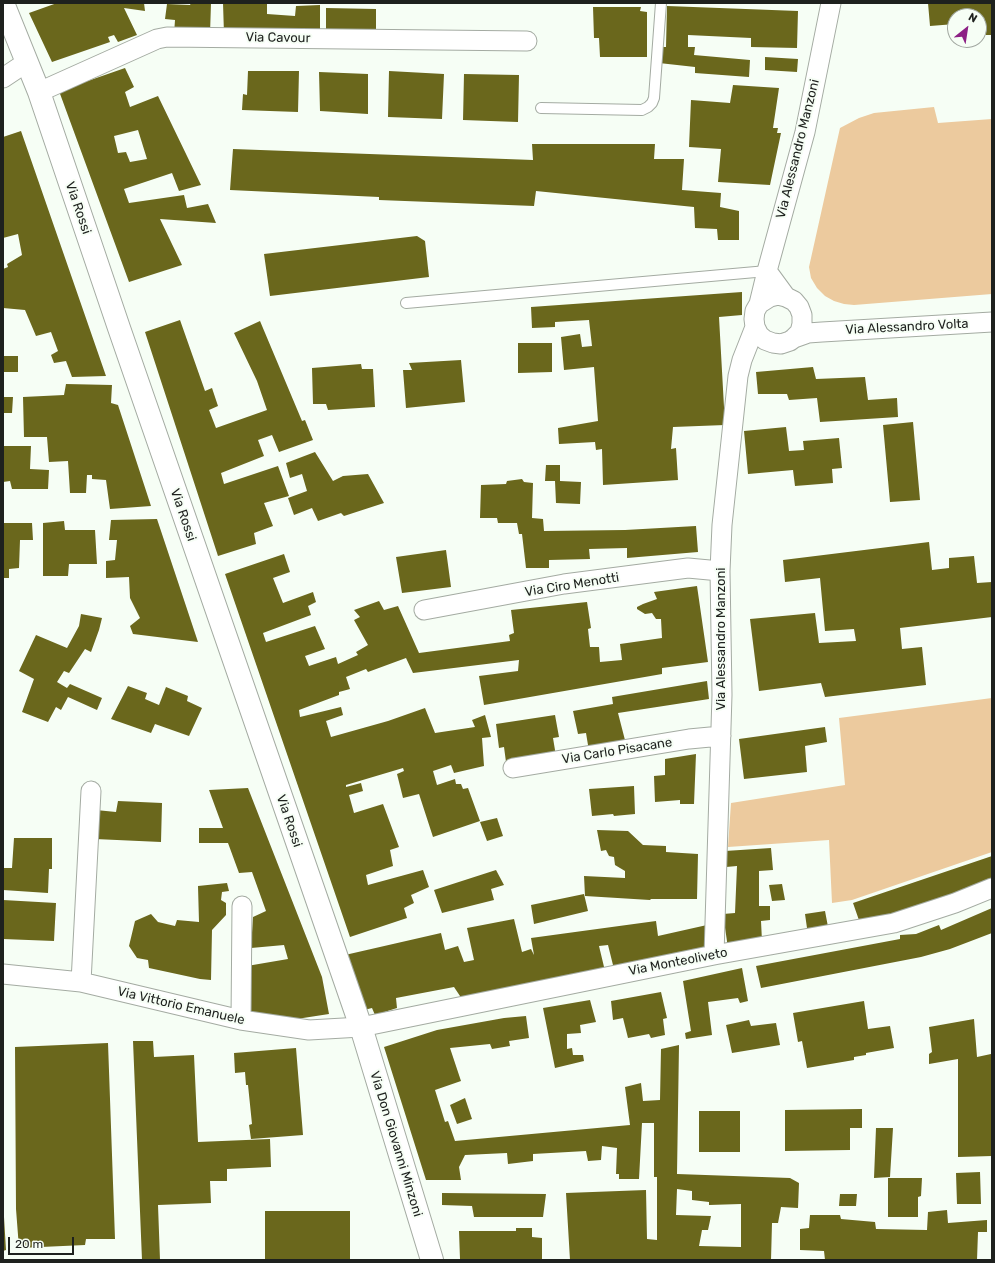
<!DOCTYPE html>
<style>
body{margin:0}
#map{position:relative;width:995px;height:1263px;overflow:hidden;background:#f6fef5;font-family:Rubik,sans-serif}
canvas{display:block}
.frame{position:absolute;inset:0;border:4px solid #1e211e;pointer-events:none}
.north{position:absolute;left:947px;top:8px;width:40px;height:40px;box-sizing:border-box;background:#f6fef5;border:1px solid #a0a69f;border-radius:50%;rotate:30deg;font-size:11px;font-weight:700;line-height:16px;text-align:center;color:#1e211e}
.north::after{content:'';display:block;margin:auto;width:14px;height:18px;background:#8d2185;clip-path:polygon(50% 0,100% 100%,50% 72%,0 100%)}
.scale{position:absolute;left:8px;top:1237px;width:66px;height:18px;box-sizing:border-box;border:2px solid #1e211e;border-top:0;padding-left:5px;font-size:12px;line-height:14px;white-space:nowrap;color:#1e211e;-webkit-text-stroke:3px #f6fef5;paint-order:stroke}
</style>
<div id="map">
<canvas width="995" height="1263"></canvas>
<div class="frame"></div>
<div class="north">N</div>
<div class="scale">20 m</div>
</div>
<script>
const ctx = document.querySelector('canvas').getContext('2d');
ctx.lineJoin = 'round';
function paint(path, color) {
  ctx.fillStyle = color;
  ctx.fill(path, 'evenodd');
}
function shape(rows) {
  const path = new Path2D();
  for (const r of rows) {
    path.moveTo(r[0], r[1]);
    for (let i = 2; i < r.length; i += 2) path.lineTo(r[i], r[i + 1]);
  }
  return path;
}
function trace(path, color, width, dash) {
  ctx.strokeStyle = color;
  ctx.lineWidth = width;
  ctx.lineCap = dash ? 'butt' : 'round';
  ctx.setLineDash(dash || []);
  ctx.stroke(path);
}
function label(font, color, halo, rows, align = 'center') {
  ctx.font = font + ' Rubik,sans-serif';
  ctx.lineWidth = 4;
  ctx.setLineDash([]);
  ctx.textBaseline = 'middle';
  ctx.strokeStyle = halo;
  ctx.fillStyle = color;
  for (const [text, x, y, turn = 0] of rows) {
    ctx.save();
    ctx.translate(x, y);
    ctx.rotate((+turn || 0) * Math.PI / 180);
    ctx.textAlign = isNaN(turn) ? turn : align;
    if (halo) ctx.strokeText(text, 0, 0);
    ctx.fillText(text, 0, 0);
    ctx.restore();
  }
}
paint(shape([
 [934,107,938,123,992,119,992,294,854,305,844,304,834,301,825,296,817,288,811,278,809,267,840,128,859,118,874,113],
 [992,698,992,852,852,900,832,903,829,840,728,847,731,803,845,785,839,718]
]), '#ecca9e');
paint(shape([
 [57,3,144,3,145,11,124,8,137,35,118,42,114,35,108,37,110,42,52,62,29,13],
 [191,3,211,3,210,34,174,34,175,20,165,19,167,4,190,5],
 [223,3,267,3,267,14,295,16,296,6,320,5,320,37,224,34],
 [928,3,992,3,992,35,986,35,984,17,979,18,979,16,955,16,955,24,930,26],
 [667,6,798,11,797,48,751,47,751,38,688,35,688,47,695,47,694,55,750,60,749,77,695,73,695,67,659,63,660,47,666,47],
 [593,7,641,7,640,11,647,12,647,57,600,57,599,38,594,38],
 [326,8,376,9,376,29,368,29,368,37,326,37],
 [765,57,798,59,797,72,765,70],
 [125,68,134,87,125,92,130,107,158,96,201,185,179,191,172,173,124,189,129,203,184,195,187,208,208,204,216,223,160,219,182,265,129,282,59,91],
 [138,130,147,159,130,162,126,152,118,153,114,136],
 [248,71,299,71,298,112,242,110,243,94,247,95],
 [389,71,444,74,442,119,388,117],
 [319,72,368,74,368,114,320,111],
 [464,74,519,75,518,122,463,120],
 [733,85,779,88,773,128,778,128,777,133,781,133,770,185,718,182,721,149,689,147,691,100,730,103],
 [21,131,106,376,72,377,66,361,54,363,51,355,58,351,51,332,36,336,25,310,3,308,3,269,8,267,7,264,22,255,18,234,3,238,3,137],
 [532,144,655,144,654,159,684,159,682,190,721,193,720,207,739,211,739,240,718,240,717,229,695,228,694,207,536,191,534,206,379,200,379,197,230,190,233,149,533,160],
 [417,236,425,241,429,277,270,296,264,254],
 [742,292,742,315,719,317,725,425,673,427,671,449,676,448,678,480,603,485,602,449,596,450,595,442,559,444,558,428,598,421,594,367,564,370,561,337,580,334,582,347,592,346,589,320,555,322,555,327,532,328,531,307],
 [180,320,205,391,212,388,218,406,209,410,216,428,267,410,257,381,234,333,260,321,302,421,305,420,313,440,279,452,272,435,258,440,264,456,221,473,224,484,278,466,289,496,264,503,273,526,254,533,256,544,218,556,145,332],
 [518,343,552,343,552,372,518,373],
 [3,356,18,356,18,372,3,372],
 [461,360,465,402,406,408,403,370,412,370,409,363],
 [361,364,362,369,373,369,375,407,328,410,326,404,313,404,312,368],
 [813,367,816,379,865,377,868,400,897,398,898,417,820,422,817,398,789,400,787,394,758,394,756,372],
 [66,384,112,385,111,403,118,405,151,506,110,509,106,480,92,479,92,475,87,475,86,493,70,493,68,461,49,462,47,437,24,437,23,397,64,395],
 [3,397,13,397,12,413,3,413],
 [913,422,920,500,890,502,883,425],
 [786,427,789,451,804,450,803,441,839,438,842,468,832,469,833,483,795,486,793,470,748,474,744,431],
 [3,446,31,446,30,469,49,470,48,489,12,489,10,481,3,482],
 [315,452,333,481,343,476,368,474,384,503,344,516,341,513,318,521,312,508,294,515,288,498,307,491,302,474,290,478,286,463],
 [546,465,560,465,560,481,581,482,580,504,556,503,555,481,545,481],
 [522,479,524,482,533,483,532,518,543,519,544,531,625,530,696,526,698,552,627,558,627,548,589,549,590,559,549,560,549,568,526,568,522,534,519,534,517,523,498,523,497,518,480,518,481,485,506,484,507,481],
 [157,519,198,642,133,634,130,626,140,618,130,598,129,577,106,578,106,561,115,560,117,540,109,540,111,520],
 [64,521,65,530,95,530,97,564,69,564,68,576,43,576,43,523],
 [3,523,32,523,33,540,20,540,19,568,9,569,9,578,3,578],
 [929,542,932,570,949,568,949,558,974,556,977,583,992,582,992,617,900,628,902,649,922,647,926,685,825,697,821,683,759,691,750,619,815,613,819,643,856,641,854,629,825,631,820,578,785,582,783,560],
 [446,550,451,587,402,593,396,557],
 [284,554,290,572,273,578,283,603,313,592,316,602,308,606,311,615,263,633,266,642,315,626,325,649,305,656,309,666,336,657,338,664,358,655,356,652,368,645,354,620,360,617,354,610,379,601,384,610,398,606,419,653,510,641,509,635,514,633,511,610,587,602,591,628,588,629,590,647,599,647,600,662,622,660,620,644,662,638,661,619,656,619,652,613,645,614,637,609,637,607,643,604,657,599,654,592,697,586,708,662,662,668,662,674,484,705,479,676,518,671,519,660,413,673,406,658,368,672,366,669,346,677,350,689,339,692,339,695,299,710,300,717,341,707,343,715,326,721,331,737,388,721,425,708,435,733,475,727,472,720,485,715,491,737,482,738,484,766,454,773,451,765,433,771,437,785,455,779,456,784,461,784,463,789,468,788,480,821,433,837,419,794,403,798,397,774,404,771,403,768,346,785,346,787,361,783,363,791,349,795,354,813,383,804,399,847,390,850,393,866,366,875,368,885,423,870,429,887,411,895,414,903,404,908,407,918,350,937,225,574],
 [81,614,102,618,99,630,91,652,85,649,69,673,64,671,57,682,67,688,70,684,102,698,97,710,68,697,61,710,56,707,48,722,22,712,34,679,19,671,36,635,67,648,79,626],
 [707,681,709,699,618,713,626,744,589,751,586,733,578,734,573,711,613,704,612,697],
 [128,686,147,693,145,699,159,705,166,687,188,696,187,701,202,708,189,736,155,724,151,733,111,719],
 [555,715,559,737,553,738,556,756,506,762,504,747,499,748,496,724],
 [825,727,827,742,805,746,807,772,744,779,739,739],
 [696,754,694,804,680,804,680,800,655,802,654,776,665,775,665,759],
 [634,786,635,814,614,816,613,814,592,816,589,789],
 [248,788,322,977,329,1014,277,1022,248,1020,247,966,288,959,284,945,251,948,253,917,266,911,252,872,239,873,228,843,199,843,199,828,223,828,209,790],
 [118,801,162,803,161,842,95,839,96,810,116,812],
 [497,818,503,836,487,841,480,822],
 [597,830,628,831,643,845,666,846,666,852,698,854,697,899,651,899,650,900,585,896,584,876,625,878,625,871,615,865,614,857,609,856,606,850,601,851],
 [14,838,52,838,52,869,49,869,48,893,3,890,3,868,12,868],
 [771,848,773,870,759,871,759,906,770,906,770,920,761,921,762,941,728,948,723,914,735,913,737,866,726,867,725,851],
 [992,856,992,881,861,926,853,903],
 [496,870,504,885,491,889,494,900,442,913,434,890],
 [227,883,229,891,222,892,221,900,226,903,226,915,212,930,211,980,200,979,149,968,148,960,137,958,129,946,135,921,151,914,158,922,175,926,177,920,199,922,198,886],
 [782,884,785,900,772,901,769,885],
 [584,894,588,911,534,924,531,905],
 [3,900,56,903,54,941,3,939],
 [992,908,992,933,950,949,921,957,761,988,756,966,900,939,900,935,916,934,939,925,941,930],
 [825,911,829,932,808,935,805,914],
 [514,919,522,952,531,949,534,955,531,938,656,921,658,936,707,925,711,950,614,969,608,945,599,946,605,971,462,999,454,987,396,998,397,1008,375,1015,372,1008,364,1010,345,955,441,933,445,950,458,946,464,962,474,960,467,928],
 [742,968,748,1001,740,1003,738,998,708,1002,712,1035,686,1039,685,1033,691,1031,683,981],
 [661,992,667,1018,663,1019,665,1035,651,1038,649,1034,628,1038,623,1018,613,1020,611,1001],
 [590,1000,596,1022,580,1025,581,1033,567,1034,567,1049,572,1048,573,1055,583,1055,584,1061,555,1068,543,1008],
 [864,1001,868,1029,890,1026,894,1048,866,1053,866,1055,854,1057,854,1060,807,1068,802,1041,798,1042,793,1013],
 [526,1016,529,1038,509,1041,510,1046,492,1049,490,1044,450,1048,461,1081,435,1090,445,1122,448,1121,455,1141,630,1125,625,1087,641,1083,643,1101,660,1100,661,1049,679,1045,677,1174,790,1178,799,1183,798,1208,781,1207,778,1223,772,1223,771,1260,570,1260,566,1193,646,1190,647,1239,657,1240,657,1177,654,1177,654,1123,642,1123,639,1179,619,1179,619,1174,616,1174,617,1148,602,1146,601,1160,588,1161,586,1151,533,1154,533,1161,508,1164,507,1153,465,1155,459,1167,461,1180,426,1180,384,1047,437,1030,504,1018],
 [677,1189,692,1191,692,1200,709,1202,709,1205,741,1204,741,1247,699,1246,702,1230,708,1230,711,1216,676,1215],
 [974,1019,977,1057,991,1054,992,1156,958,1157,958,1059,929,1064,929,1054,932,1052,929,1027],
 [749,1020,751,1026,776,1023,780,1045,732,1053,726,1025],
 [133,1041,153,1041,154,1057,194,1055,198,1142,270,1139,271,1167,227,1169,227,1181,210,1181,211,1203,158,1205,160,1260,142,1260],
 [108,1043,115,1239,86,1239,85,1245,19,1248,16,1209,15,1047],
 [296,1048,303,1135,251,1139,249,1125,252,1124,248,1085,246,1085,245,1072,235,1073,234,1053],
 [465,1098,472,1119,457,1124,450,1105],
 [862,1109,862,1128,850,1128,850,1150,785,1151,785,1110],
 [699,1111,740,1111,740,1152,699,1152],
 [876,1128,893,1128,890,1177,874,1178],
 [980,1172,981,1204,957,1204,956,1173],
 [888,1178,922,1178,921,1196,918,1197,918,1217,888,1217],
 [442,1193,546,1194,543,1217,474,1217,472,1206,442,1205],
 [840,1194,857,1194,856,1206,839,1206],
 [947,1210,948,1223,987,1220,987,1232,978,1232,977,1260,825,1260,824,1251,800,1250,800,1229,809,1228,810,1215,840,1215,841,1219,875,1222,876,1229,927,1230,928,1212],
 [265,1211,350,1211,350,1259,265,1259],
 [3,1217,4,1217,6,1250,3,1251],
 [516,1228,532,1228,532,1237,542,1238,542,1260,460,1259,459,1231,516,1231]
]), '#6a671c');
const service = shape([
 [541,108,642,110,648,107,652,103,654,98,661,3],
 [406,303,767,271]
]);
const minor = shape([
 [3,78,27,62],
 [39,92,157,39,167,37,527,41],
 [767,271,786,297,794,301,799,307,802,315,802,324,800,332,794,338,790,341,781,344,773,343,765,340,759,335,755,327,754,319,755,311,759,304,770,297,778,295,786,297],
 [759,304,767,271,805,132,831,3],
 [794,338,808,333,822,332,992,322],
 [424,610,564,584,688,568,720,571],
 [513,768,689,739,721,736],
 [714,955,722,695,720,571,722,525,738,376,742,360,755,327],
 [3,974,81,982,241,1020,309,1030,361,1027,714,955,894,923,955,903,992,888],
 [81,982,91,791],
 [241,1020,242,906]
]);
const tertiary = shape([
 [3,3,39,92,119,328,361,1027,432,1260]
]);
trace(service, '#a4aba2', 12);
trace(minor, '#a4aba2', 21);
trace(tertiary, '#a4aba2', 24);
trace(service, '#fff', 10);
trace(minor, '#fff', 19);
trace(tertiary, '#fff', 22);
label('13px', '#1e211e', '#f6fef5', [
 ["Via Cavour",278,38,1],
 ["Via Alessandro Manzoni",798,149,-76],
 ["Via Rossi",78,208,71],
 ["Via Alessandro Volta",907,327,-3],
 ["Via Rossi",183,515,71],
 ["Via Ciro Menotti",572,585,-9],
 ["Via Alessandro Manzoni",721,639,-90],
 ["Via Carlo Pisacane",617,751,-9],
 ["Via Rossi",289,821,71],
 ["Via Monteoliveto",678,962,-11],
 ["Via Vittorio Emanuele",181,1006,13],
 ["Via Don Giovanni Minzoni",396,1144,73]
]);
</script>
